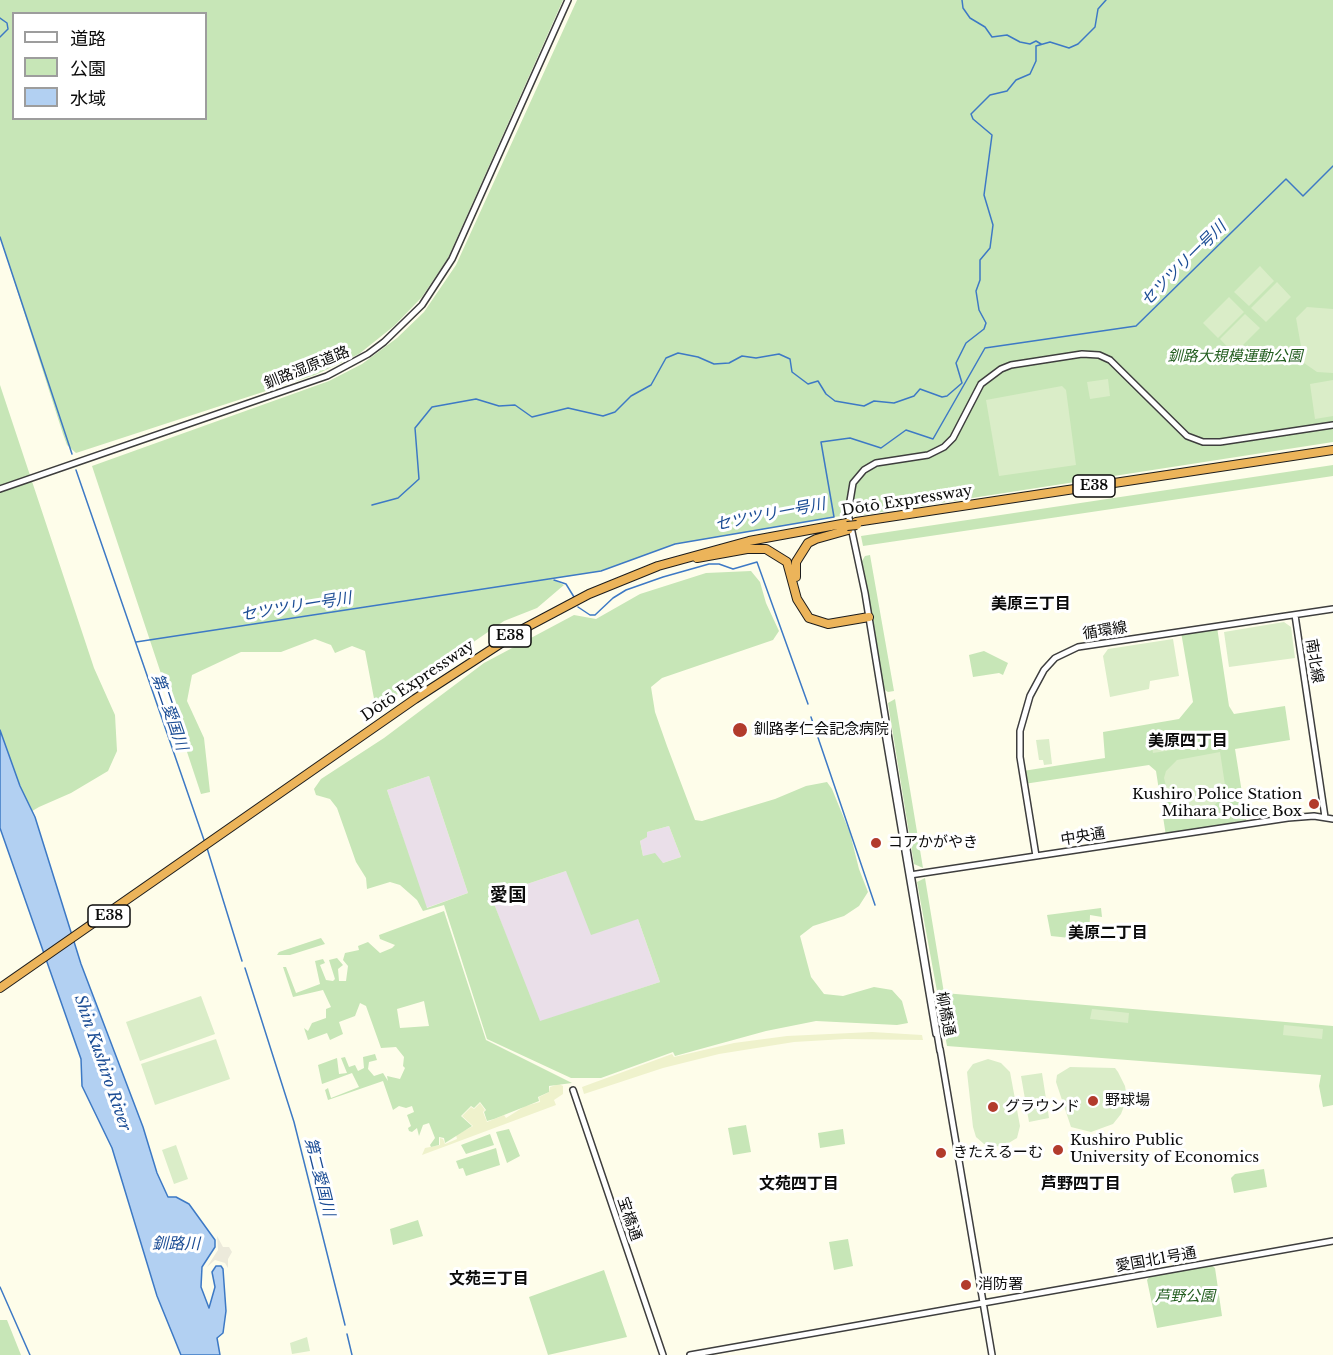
<!DOCTYPE html>
<meta charset="utf-8">
<style>
body{margin:0}
#map{position:relative;width:1333px;height:1355px;overflow:hidden;background:#fefdea;font-family:"Libre Baskerville","Noto Sans JP",serif}
canvas{display:block}
.legend{position:absolute;left:12px;top:12px;width:195px;height:108px;box-sizing:border-box;background:#fff;border:2px solid #9d9d9d;margin:0;padding:8px 10px;list-style:none;font-size:18px;color:#0b0b0b}
.legend li{display:flex;align-items:center;gap:12px;height:30px}
.legend b{width:30px;border:2px solid #9d9d9d}
</style>
<div id="map">
<canvas width="1333" height="1355"></canvas>
<ul class="legend">
<li><b style="height:8px;background:#fff"></b>道路</li>
<li><b style="height:16px;background:#c7e6b7"></b>公園</li>
<li><b style="height:16px;background:#b2d0f2"></b>水域</li>
</ul>
</div>
<script>
const ctx = document.querySelector('canvas').getContext('2d');
ctx.lineJoin = 'round';
function paint(path, color) {
  ctx.fillStyle = color;
  ctx.fill(path, 'evenodd');
}
function shape(rows) {
  const path = new Path2D();
  for (const r of rows) {
    path.moveTo(r[0], r[1]);
    for (let i = 2; i < r.length; i += 2) path.lineTo(r[i], r[i + 1]);
  }
  return path;
}
function trace(path, color, width, dash) {
  ctx.strokeStyle = color;
  ctx.lineWidth = width;
  ctx.lineCap = dash ? 'butt' : 'round';
  ctx.setLineDash(dash || []);
  ctx.stroke(path);
}
function label(font, color, halo, rows, align = 'center') {
  ctx.font = font + ' "Libre Baskerville","Noto Sans JP",serif';
  ctx.lineWidth = 6;
  ctx.setLineDash([]);
  ctx.textBaseline = 'middle';
  ctx.strokeStyle = halo;
  ctx.fillStyle = color;
  for (const [text, x, y, turn = 0] of rows) {
    ctx.save();
    ctx.translate(x, y);
    ctx.rotate((+turn || 0) * Math.PI / 180);
    ctx.textAlign = isNaN(turn) ? turn : align;
    if (halo) ctx.strokeText(text, 0, 0);
    ctx.fillText(text, 0, 0);
    ctx.restore();
  }
}
paint(shape([
 [429,776,468,893,426,908,387,790],
 [669,826,681,857,663,863,643,856,640,841,646,837,647,832],
 [566,871,638,919,660,982,539,1022,491,896]
]), '#eadfe9');
paint(shape([
 [872,1032,922,1035,923,1040,845,1039,794,1042,719,1054,663,1068,584,1094,582,1087,672,1054,674,1057,734,1043,787,1036],
 [559,1084,563,1086,563,1094,554,1100,556,1105,422,1155,425,1148,440,1145,440,1138,443,1139,445,1144,457,1139,456,1135,473,1126,462,1116,471,1107,474,1109,480,1103,485,1110,483,1112,487,1122,504,1115,506,1118,525,1106,540,1102,539,1097,549,1092,550,1087]
]), '#eff2cc');
paint(shape([
 [0,0,563,0,448,258,422,297,394,326,359,354,315,375,76,453,67,445,63,434,0,237],
 [14,14,206,14,206,118,14,118],
 [577,0,1333,0,1333,442,856,516,856,514,834,517,675,544,601,571,552,579,564,585,537,608,504,621,376,709,365,651,352,646,335,653,331,645,315,639,281,652,241,652,192,675,187,701,204,738,210,792,201,794,92,466,329,381,362,364,397,338,424,312,456,265],
 [0,385,94,668,115,715,117,751,108,771,71,793,39,807,0,830],
 [1333,465,1333,476,1058,517,863,546,861,536],
 [870,555,894,691,888,692,883,689,862,561,865,556],
 [751,571,760,582,766,603,779,631,773,640,662,678,651,687,655,712,667,746,695,820,702,821,775,799,806,786,827,782,832,789,850,833,859,869,868,892,859,906,844,916,813,926,800,936,811,977,824,994,843,996,874,987,892,990,902,1001,908,1023,897,1025,816,1021,766,1031,675,1056,673,1052,601,1078,571,1078,487,1039,444,905,423,911,417,900,400,885,390,882,367,889,366,878,356,862,337,808,330,799,316,795,314,789,321,779,384,738,484,663,574,615,596,619,640,594,706,573],
 [429,776,468,893,427,908,387,790],
 [669,826,681,857,663,863,655,853,643,856,640,841,647,837,647,832],
 [566,871,591,935,638,919,660,982,540,1021,491,896],
 [1217,627,1229,706,1234,714,1285,706,1290,740,1235,749,1247,824,1166,836,1156,771,1149,765,1024,784,1023,771,1105,758,1103,732,1179,719,1193,702,1181,632],
 [984,651,1008,663,1003,675,999,673,973,677,969,655],
 [895,699,923,868,914,864,888,703],
 [925,878,944,993,1333,1026,1333,1105,1323,1107,1319,1086,1321,1075,947,1046,917,882],
 [1101,908,1102,917,1090,915,1089,940,1051,936,1047,915],
 [444,911,486,1040,572,1083,549,1086,549,1092,538,1097,539,1101,494,1119,487,1121,484,1112,486,1110,480,1102,474,1108,471,1106,461,1116,472,1126,445,1143,444,1138,439,1137,439,1145,431,1147,430,1145,435,1138,429,1123,423,1125,419,1136,417,1128,412,1132,409,1131,408,1128,411,1126,407,1115,414,1112,412,1106,406,1108,399,1106,393,1110,383,1081,328,1100,325,1090,328,1088,331,1098,359,1087,352,1073,322,1084,318,1065,337,1058,339,1074,347,1073,341,1058,345,1057,349,1067,355,1065,358,1071,364,1068,363,1057,375,1054,377,1060,369,1062,368,1069,374,1076,383,1073,388,1081,387,1076,400,1079,405,1068,403,1066,404,1057,396,1047,381,1048,366,1006,360,1003,355,1016,339,1022,343,1034,330,1040,327,1033,308,1040,304,1028,308,1031,312,1023,326,1018,326,1009,331,1007,323,990,293,997,283,967,286,967,296,993,320,984,315,961,323,959,325,963,320,965,326,980,333,981,335,979,329,960,337,958,343,965,338,969,339,981,346,981,348,966,343,960,345,953,359,950,358,946,368,942,380,953,392,948,395,945,380,939,379,935],
 [424,1001,429,1026,400,1028,397,1009],
 [321,938,325,944,290,955,277,955,279,952],
 [746,1125,751,1152,733,1155,728,1128],
 [509,1129,520,1156,507,1163,496,1132],
 [843,1129,845,1144,820,1148,818,1133],
 [490,1134,494,1145,466,1154,461,1145],
 [496,1148,500,1165,466,1176,463,1168,459,1169,456,1161],
 [1264,1169,1267,1187,1234,1193,1231,1178,1235,1174],
 [418,1220,423,1236,393,1245,390,1229],
 [848,1239,853,1266,834,1270,829,1242],
 [1211,1265,1215,1268,1222,1316,1157,1328,1147,1280,1149,1277],
 [604,1270,627,1337,548,1355,529,1297],
 [0,1320,7,1320,21,1355,0,1355]
]), '#c7e6b7');
paint(shape([
 [1260,266,1274,281,1249,306,1234,292],
 [1277,282,1291,297,1266,322,1251,308],
 [1229,297,1244,312,1218,338,1203,323],
 [1307,307,1333,309,1333,373,1317,372,1304,363,1296,318],
 [1245,314,1260,328,1234,354,1220,339],
 [1108,379,1110,396,1090,399,1087,382],
 [1333,380,1333,416,1315,419,1310,384],
 [1062,386,1066,390,1076,465,999,476,986,400],
 [1284,622,1291,627,1295,658,1229,667,1224,632],
 [1173,639,1179,676,1150,681,1149,689,1110,697,1103,656,1108,649],
 [1169,731,1172,750,1153,753,1150,734],
 [1049,739,1052,764,1044,765,1043,760,1039,760,1036,740],
 [1220,752,1225,785,1219,801,1201,816,1193,819,1174,819,1164,778,1166,771,1177,760],
 [201,996,215,1034,140,1061,126,1022],
 [1092,1009,1129,1013,1128,1023,1090,1019],
 [1284,1025,1323,1029,1322,1039,1283,1035],
 [216,1039,230,1079,155,1105,141,1064],
 [988,1059,1001,1063,1010,1072,1020,1126,1017,1138,1002,1147,984,1144,976,1137,973,1127,967,1072,973,1064],
 [1070,1067,1115,1068,1118,1072,1125,1086,1127,1098,1121,1114,1113,1124,1091,1132,1071,1127,1056,1082,1057,1075],
 [1042,1073,1049,1118,1029,1122,1021,1076],
 [176,1145,188,1179,174,1184,162,1150],
 [307,1337,310,1351,292,1354,290,1343]
]), '#daedc8');
paint(shape([
 [217,1236,223,1247,229,1247,232,1252,228,1259,228,1268,225,1263,215,1260,207,1267,218,1250]
]), '#eceadb');
const water = shape([
 [0,730,20,786,35,817,81,964,143,1127,157,1173,168,1197,176,1197,189,1204,215,1240,215,1247,202,1267,201,1287,209,1308,215,1287,212,1272,216,1266,221,1266,223,1269,226,1311,223,1333,217,1338,220,1355,181,1355,157,1296,112,1148,82,1086,81,1059,0,828,0,730]
]);
paint(water, '#b2d0f2');
trace(water, '#3d79c5', 1.5);
trace(shape([
 [962,0,963,8,970,18,985,27,992,37,1007,35,1020,42,1030,44,1036,41,1041,44],
 [0,18,7,23,8,29,0,37],
 [0,237,72,454],
 [76,470,204,840],
 [372,505,398,498,419,479,415,428,432,407,476,399,499,406,515,405,532,417,568,408,603,416,615,412,631,396,651,385,666,358,678,353,698,357,714,364,729,363,742,356,756,358,779,354,790,359,792,372,808,384,818,381,826,394,835,401,864,406,874,401,894,403,914,396,920,389,942,397,947,396,962,383,956,363,966,343,984,329,986,323,979,310,976,291,980,280,980,260,990,248,993,225,984,195,992,135,973,119,971,114,990,95,1007,91,1016,80,1030,74,1036,61,1036,46,1050,42,1069,48,1078,44,1095,27,1098,9,1106,0],
 [554,580,566,584,574,597],
 [578,607,590,615,595,615,613,598,626,590,663,577,709,564,719,564,733,569,757,562,808,704],
 [136,642,601,571,675,544,834,517,821,442,850,438,881,448,906,430,933,439,985,348,1136,326,1286,179,1303,196,1333,166],
 [811,717,875,905],
 [207,848,242,961],
 [245,968,294,1122,345,1325],
 [0,1287,30,1355],
 [347,1334,352,1355]
]), '#3d79c5', 1.5);
const tertiary = shape([
 [0,489,327,376,368,354,384,342,422,305,452,259,568,0],
 [1295,615,1325,817],
 [884,727,936,1034],
 [1036,856,1020,757,1020,731,1030,696,1044,670,1055,658,1078,647,1333,609],
 [910,875,1288,818,1314,816,1333,819],
 [940,1049,992,1355],
 [940,1051,865,593,848,513,853,483,864,470,876,463,928,455,944,447,953,438,981,384,1001,369,1011,365,1082,354,1099,355,1110,360,1187,436,1203,442,1220,442,1333,425],
 [573,1090,663,1355],
 [690,1355,1333,1241]
]);
const motorway = shape([
 [856,522,1333,450],
 [697,558,747,549,766,549,787,562,797,599,809,618,828,624,869,617],
 [796,577,796,562,808,543,816,539,848,530],
 [0,988,415,699,523,629,589,594,658,566,749,541,847,523]
]);
trace(tertiary, '#3e3e3e', 8);
trace(motorway, '#1c1c1c', 10);
trace(tertiary, '#fff', 5);
trace(motorway, '#ecb45a', 8);
const motorwayBridge = shape([
 [847,526,857,525]
]);
trace(motorwayBridge, '#1c1c1c', 10, []);
trace(motorwayBridge, '#ecb45a', 8);
for (const [x, y, r, color] of [
 [740,730,8,"#b23b2c"],
 [1314,804,6,"#b23b2c"],
 [876,843,6,"#b23b2c"],
 [1093,1101,6,"#b23b2c"],
 [993,1107,6,"#b23b2c"],
 [1058,1150,6,"#b23b2c"],
 [941,1153,6,"#b23b2c"],
 [966,1285,6,"#b23b2c"]
]) {
  const dot = new Path2D();
  dot.arc(x, y, r, 0, 2 * Math.PI);
  ctx.fillStyle = color;
  ctx.fill(dot);
  trace(dot, '#fff', 2);
}
for (const [x, y, w] of [
 [1094,486,42],
 [510,636,42],
 [109,916,42]
]) {
  const box = new Path2D();
  box.roundRect(x - w / 2, y - 11, w, 22, 4.5);
  ctx.fillStyle = '#fff';
  ctx.fill(box);
  trace(box, '#0b0b0b', 1.5);
}
label('bold 14px', '#0b0b0b', null, [
 ["E38",1094,486],
 ["E38",510,636],
 ["E38",109,916]
]);
label('italic 15px', '#235e20', '#fff', [
 ["釧路大規模運動公園",1235,357],
 ["芦野公園",1185,1297]
]);
label('15px', '#0b0b0b', '#fff', [
 ["釧路湿原道路",307,368,-22],
 ["Dōtō Expressway",907,501,-9],
 ["循環線",1105,631,-9],
 ["南北線",1314,661,81],
 ["Dōtō Expressway",418,681,-34],
 ["中央通",1083,837,-9],
 ["柳橋通",945,1014,79],
 ["宝橋通",629,1219,71],
 ["愛国北1号通",1156,1260,-10]
]);
label('15px', '#0b0b0b', '#fff', [
 ["釧路孝仁会記念病院",754,730],
 ["Kushiro Police Station",1302,795,"right"],
 ["Mihara Police Box",1302,812,"right"],
 ["コアかがやき",888,843],
 ["野球場",1105,1101],
 ["グラウンド",1005,1107],
 ["Kushiro Public",1070,1141],
 ["University of Economics",1070,1158],
 ["きたえるーむ",953,1153],
 ["消防署",978,1285]
], 'left');
label('italic 16px', '#1c4d95', '#fff', [
 ["セツツリ一号川",1184,264,-45],
 ["セツツリ一号川",770,515,-11],
 ["セツツリ一号川",296,607,-9],
 ["第二愛国川",169,712,71],
 ["Shin Kushiro River",102,1063,71],
 ["第二愛国川",319,1177,76],
 ["釧路川",176,1244]
]);
label('bold 16px', '#0b0b0b', '#fff', [
 ["美原三丁目",1031,604],
 ["美原四丁目",1188,741],
 ["美原二丁目",1108,933],
 ["文苑四丁目",799,1184],
 ["芦野四丁目",1081,1184],
 ["文苑三丁目",489,1279]
]);
label('bold 18px', '#0b0b0b', '#fff', [
 ["愛国",508,896]
]);
</script>
